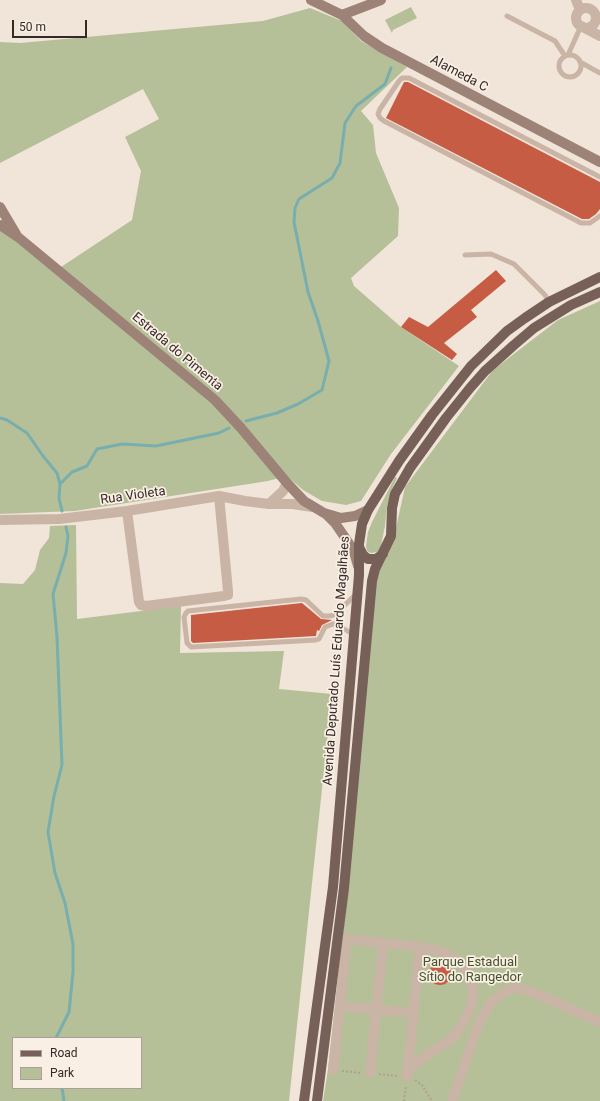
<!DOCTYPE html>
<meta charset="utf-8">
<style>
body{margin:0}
#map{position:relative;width:600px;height:1101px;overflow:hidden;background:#f1e4d9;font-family:Roboto,sans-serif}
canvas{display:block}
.legend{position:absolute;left:12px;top:1037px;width:130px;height:52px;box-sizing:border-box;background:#f9efe5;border:1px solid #aba099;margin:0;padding:5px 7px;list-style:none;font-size:12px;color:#352a26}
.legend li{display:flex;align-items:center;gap:8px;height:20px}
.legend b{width:20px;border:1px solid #aba099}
.scale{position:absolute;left:12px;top:20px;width:75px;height:18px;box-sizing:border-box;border:2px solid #352a26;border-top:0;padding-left:5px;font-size:12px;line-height:14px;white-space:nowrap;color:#352a26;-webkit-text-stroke:3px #f9efe5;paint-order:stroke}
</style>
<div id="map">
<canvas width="600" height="1101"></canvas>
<ul class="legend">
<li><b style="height:5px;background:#776057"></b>Road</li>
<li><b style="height:11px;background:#b5c099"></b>Park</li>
</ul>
<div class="scale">50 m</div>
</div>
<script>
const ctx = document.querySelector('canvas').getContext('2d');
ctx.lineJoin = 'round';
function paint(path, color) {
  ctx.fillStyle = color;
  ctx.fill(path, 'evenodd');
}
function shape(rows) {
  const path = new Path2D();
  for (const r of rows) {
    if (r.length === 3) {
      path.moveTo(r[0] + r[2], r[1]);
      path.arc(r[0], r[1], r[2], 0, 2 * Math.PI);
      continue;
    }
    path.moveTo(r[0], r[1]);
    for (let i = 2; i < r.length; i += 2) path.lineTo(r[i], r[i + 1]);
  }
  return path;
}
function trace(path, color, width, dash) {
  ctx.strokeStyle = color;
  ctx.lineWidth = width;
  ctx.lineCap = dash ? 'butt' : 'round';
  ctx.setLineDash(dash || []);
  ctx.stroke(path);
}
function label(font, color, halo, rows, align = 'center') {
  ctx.font = font + ' Roboto,sans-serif';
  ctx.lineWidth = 3.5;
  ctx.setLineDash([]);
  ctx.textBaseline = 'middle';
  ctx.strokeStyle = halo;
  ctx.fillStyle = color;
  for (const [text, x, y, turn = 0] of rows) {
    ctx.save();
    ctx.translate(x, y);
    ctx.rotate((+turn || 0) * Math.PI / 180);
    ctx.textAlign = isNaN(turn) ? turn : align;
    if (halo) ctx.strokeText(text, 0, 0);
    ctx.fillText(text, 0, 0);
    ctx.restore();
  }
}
paint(shape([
 [411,7,417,18,393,30,392,33,385,20],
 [310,8,342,21,361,41,407,67,361,111,373,125,376,153,399,208,398,236,351,278,354,286,401,327,459,366,391,454,361,501,346,505,322,501,303,490,287,476,268,481,75,511,0,514,0,227,55,271,132,220,141,171,125,137,159,119,143,89,0,163,0,42,20,43,263,21],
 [600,301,600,1101,323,1101,328,1069,349,879,375,581,396,528,405,487,493,370,558,320],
 [395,477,397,478,393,487,387,506,385,526,380,550,378,552,371,553,367,551,366,546,368,532,372,522],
 [76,525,77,619,181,606,180,653,284,651,279,689,332,694,289,1101,0,1101,0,583,23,584,35,570,40,550,49,538,50,526],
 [13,1038,141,1038,141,1088,13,1088]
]), '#b5c099');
trace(shape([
 [0,418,7,420,27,433,43,456,57,473,60,484],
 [246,421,277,413,298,404,322,390,329,361,318,321,308,292,294,222,295,208,299,199,332,178,340,163,345,123,356,106,385,84,391,68],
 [62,511,59,498,60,484,72,472,87,466,97,449,122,444,156,446,219,433,229,428],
 [56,1038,69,1012,73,972,73,944,65,903,55,873,48,832,54,796,62,765,57,637,53,594,66,553,68,536,66,527],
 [62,1088,64,1101]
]), '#78aead', 3);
paint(shape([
 [404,82,408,82,600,182,600,209,596,214,589,219,582,219,386,118],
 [496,270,506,281,471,310,477,317,444,343,457,354,452,360,401,327,409,317,428,327],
 [302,603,321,619,332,620,322,625,319,631,317,630,316,636,193,643,191,641,191,615],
 [440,974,11]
]), '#c55c43');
trace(shape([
 [342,1071,361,1073],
 [379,1074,397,1076],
 [415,1080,422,1085,432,1101],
 [404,1101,406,1086]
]), '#b59e8f', 2, [2, 2]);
trace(shape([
 [507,16,555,41,565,56],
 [570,66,11],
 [568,55,581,26],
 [580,62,600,73],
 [600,177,409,78,402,78,399,81,380,109,378,114,380,118,384,121,581,223,590,223,600,216],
 [465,255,491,254,514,264,545,295,549,302],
 [354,635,338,625,333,624,325,627,319,639,316,640,191,647,187,643,184,617,186,613,188,611,301,599,306,600,323,616,329,616,335,615,356,594]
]), '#c9b4a5', 5);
trace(shape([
 [576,0,580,10],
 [586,18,10],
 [581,26,600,36],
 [269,504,283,491,287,483],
 [127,511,139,602,141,605,146,606,224,596,228,595,228,591,219,496],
 [0,520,59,519,127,511,219,496,245,501,269,504,293,504,312,507],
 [340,1006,413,1013],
 [333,1070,347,939,420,947,407,1077],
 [407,1071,422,1058,447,1042,455,1035,465,1020,470,1009,473,998,472,986,467,971,457,960,444,952,420,947],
 [370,1073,383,943],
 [452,1101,479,1023,490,1004,502,993,513,988,522,989,533,992,600,1022]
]), '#c9b4a5', 10);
trace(shape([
 [311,0,342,15,364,36,382,48,600,162],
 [342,15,381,0],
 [0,207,16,234],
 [0,225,18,237,215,400,241,428,287,483,304,501,324,513,341,518,355,516,368,510],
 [326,514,335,523,348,542,354,552,358,566]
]), '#9c8277', 10);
trace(shape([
 [359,547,363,555,368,559,376,559,383,554],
 [304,1101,333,887,359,575,359,544,362,524,368,510,399,461,432,415,471,366,507,331,525,318,549,302,600,277],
 [317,1101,344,888,372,581,375,569,391,536,392,508,395,494,410,468,446,418,470,388,485,371,514,345,534,328,571,305,600,292]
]), '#776057', 10);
label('13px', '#352a26', '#f9efe5', [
 ["Alameda C",459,74,28],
 ["Estrada do Pimenta",177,352,40],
 ["Rua Violeta",133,496,-8],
 ["Avenida Deputado Luís Eduardo Magalhães",337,661,-86]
]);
label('13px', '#46532a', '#f9efe5', [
 ["Parque Estadual",470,963],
 ["Sítio do Rangedor",470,978]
]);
</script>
